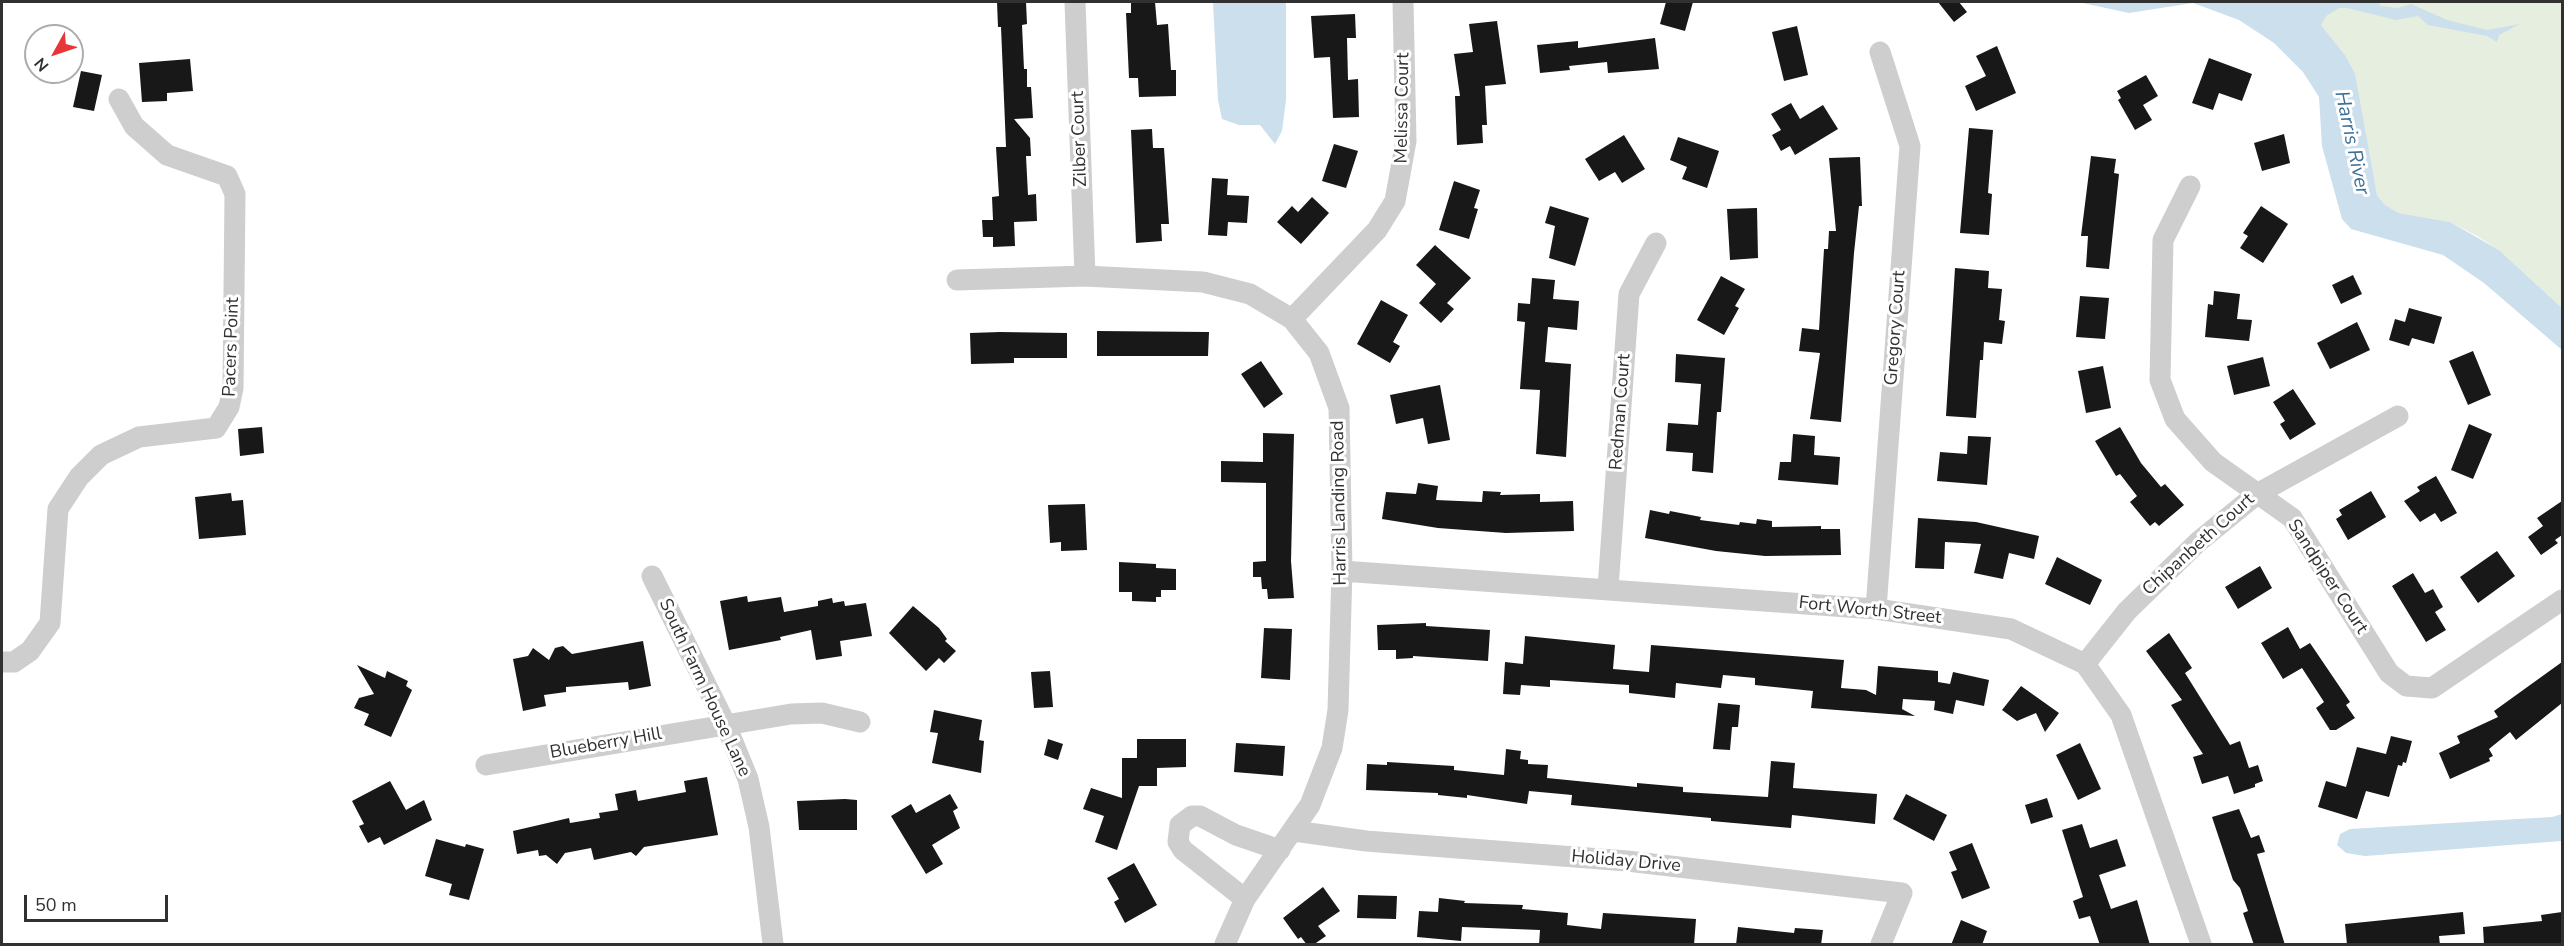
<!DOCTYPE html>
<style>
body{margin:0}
#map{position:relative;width:2564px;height:946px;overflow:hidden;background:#fff;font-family:"Nunito Sans",sans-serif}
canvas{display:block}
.frame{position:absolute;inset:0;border:3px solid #313131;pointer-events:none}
.north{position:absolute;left:24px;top:24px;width:60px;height:60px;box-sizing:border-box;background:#fff;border:2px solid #adadad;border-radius:50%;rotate:230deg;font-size:16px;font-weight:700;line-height:24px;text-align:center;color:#313131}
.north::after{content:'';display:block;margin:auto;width:21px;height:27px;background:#e73539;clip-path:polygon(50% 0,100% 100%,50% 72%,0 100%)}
.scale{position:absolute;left:24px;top:895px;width:144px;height:27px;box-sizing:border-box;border:3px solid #313131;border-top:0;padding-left:8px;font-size:18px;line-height:21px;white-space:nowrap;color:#313131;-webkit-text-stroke:4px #fff;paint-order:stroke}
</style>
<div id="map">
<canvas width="2564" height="946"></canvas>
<div class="frame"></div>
<div class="north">N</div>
<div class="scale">50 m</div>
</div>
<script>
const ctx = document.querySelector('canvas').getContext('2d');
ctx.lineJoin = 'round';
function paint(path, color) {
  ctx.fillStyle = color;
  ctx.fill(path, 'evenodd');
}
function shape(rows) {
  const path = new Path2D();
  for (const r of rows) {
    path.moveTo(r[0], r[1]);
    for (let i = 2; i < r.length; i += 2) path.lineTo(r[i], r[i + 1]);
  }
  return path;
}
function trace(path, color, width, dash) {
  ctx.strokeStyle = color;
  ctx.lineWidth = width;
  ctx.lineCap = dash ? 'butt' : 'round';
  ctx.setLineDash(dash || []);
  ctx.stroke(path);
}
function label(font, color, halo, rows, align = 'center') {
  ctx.font = font + ' "Nunito Sans",sans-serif';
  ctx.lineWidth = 6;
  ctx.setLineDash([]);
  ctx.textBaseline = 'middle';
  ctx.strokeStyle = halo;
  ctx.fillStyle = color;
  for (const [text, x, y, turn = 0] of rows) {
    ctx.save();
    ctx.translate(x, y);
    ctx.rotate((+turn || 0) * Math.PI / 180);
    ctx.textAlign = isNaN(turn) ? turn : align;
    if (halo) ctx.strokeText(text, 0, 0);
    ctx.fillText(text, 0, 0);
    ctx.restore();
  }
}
paint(shape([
 [2307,2,2562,2,2562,308,2499,250,2477,236,2450,222,2399,213,2385,205,2377,195,2345,55,2321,25]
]), '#e6eedf');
paint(shape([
 [1213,2,1286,2,1286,100,1282,131,1275,144,1260,125,1239,125,1222,119,1218,100],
 [2078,2,2378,2,2381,6,2398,8,2411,4,2447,20,2487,30,2520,24,2499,35,2497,42,2487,36,2428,25,2418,16,2396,20,2347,8,2339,8,2326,16,2321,25,2345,55,2355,74,2377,195,2385,205,2399,213,2450,222,2499,250,2562,308,2562,350,2484,283,2443,255,2351,229,2342,219,2322,146,2319,97,2303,72,2274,43,2239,20,2193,3,2129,13],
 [2562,814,2562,841,2365,856,2346,853,2337,845,2340,834,2350,829,2552,817]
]), '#ccdfed');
paint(shape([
 [997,2,1026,2,1027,24,1022,25,1024,69,1027,69,1027,87,1031,87,1033,118,1014,119,1030,138,1031,156,1026,156,1028,195,1036,194,1037,221,1014,222,1015,246,993,247,993,237,983,237,982,220,993,220,992,197,999,196,996,147,1006,147,1001,27,998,27],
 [1131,2,1155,2,1157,25,1168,24,1171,70,1176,70,1176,96,1139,97,1138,78,1129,78,1126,13,1131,13],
 [1666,2,1693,2,1685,31,1660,24],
 [1938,2,1959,2,1967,12,1954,22],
 [1355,14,1356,38,1347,38,1348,80,1358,79,1359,117,1333,118,1330,57,1314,58,1311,16],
 [1497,21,1506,84,1485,86,1487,125,1482,125,1483,143,1457,145,1455,96,1460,96,1454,54,1473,52,1469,24],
 [1797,26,1808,75,1784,81,1772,32],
 [1655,38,1659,69,1608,73,1607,62,1569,66,1570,70,1540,73,1537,45,1578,41,1578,48],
 [1997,46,2016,93,1976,111,1965,86,1986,76,1976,56],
 [2209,58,2252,74,2242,101,2219,93,2213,110,2192,103],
 [190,59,193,91,167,93,167,101,142,102,139,63],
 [81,71,102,75,94,111,73,107],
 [2146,75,2158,96,2143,105,2152,120,2135,130,2118,100,2121,98,2117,91],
 [1791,103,1800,119,1823,105,1838,129,1795,155,1790,146,1781,151,1772,135,1781,130,1771,114],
 [1969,128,1993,130,1988,193,1992,194,1989,235,1960,233],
 [1152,129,1153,148,1164,148,1169,224,1161,224,1162,241,1136,243,1131,130],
 [2284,134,2290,163,2262,171,2254,143],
 [1624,135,1645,169,1622,183,1615,172,1599,181,1585,159],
 [1678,137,1719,151,1707,188,1682,179,1687,167,1670,160],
 [1334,144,1358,151,1346,188,1322,181],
 [2091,156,2116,159,2114,173,2119,174,2109,269,2086,267,2088,236,2081,236],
 [1860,157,1862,206,1859,206,1854,253,1841,422,1810,419,1820,353,1799,351,1802,328,1819,330,1824,249,1828,249,1829,231,1836,231,1829,158],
 [1212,178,1228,179,1227,195,1249,196,1247,223,1228,222,1227,236,1208,235],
 [1454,181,1480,190,1474,208,1478,209,1469,239,1439,230],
 [1312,197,1329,213,1301,244,1277,222,1292,206,1298,212],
 [1550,206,1589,218,1575,266,1549,258,1555,226,1545,223],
 [2261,206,2288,224,2263,263,2240,248,2248,236,2243,233],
 [1757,208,1758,258,1730,260,1727,209],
 [1435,245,1471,278,1447,303,1454,309,1441,323,1419,303,1436,284,1416,265],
 [1955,268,1989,271,1988,288,2002,289,1999,320,2005,321,2002,344,1984,342,1983,360,1980,360,1976,418,1946,416],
 [2353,275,2362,294,2341,304,2332,285],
 [1721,276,1745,289,1735,306,1739,308,1724,335,1697,320],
 [1532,278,1555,280,1553,299,1579,301,1577,330,1548,327,1545,362,1571,364,1566,457,1536,454,1540,390,1520,389,1525,322,1517,321,1518,303,1530,304],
 [2214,291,2240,294,2237,319,2252,320,2249,341,2205,337,2208,304,2213,305],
 [2080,296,2109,298,2105,339,2076,337],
 [1381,300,1408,315,1393,342,1400,346,1390,363,1357,344],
 [2409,308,2442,317,2434,344,2412,338,2409,346,2389,340,2395,319,2405,322],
 [2357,322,2370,350,2330,369,2317,343],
 [1097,331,1209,332,1208,356,1097,356],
 [1000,332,1067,333,1067,358,1014,358,1014,363,971,364,970,333],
 [2473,351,2491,395,2468,405,2449,361],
 [1676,354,1725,358,1721,412,1717,412,1713,473,1692,471,1693,453,1666,451,1668,423,1698,425,1701,384,1675,382],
 [2263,357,2270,386,2234,395,2227,366],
 [1261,361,1283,394,1264,408,1241,374],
 [2103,366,2111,408,2086,413,2078,371],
 [1440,385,1450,440,1428,444,1423,418,1396,424,1390,395],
 [2293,389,2316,424,2290,440,2280,424,2285,421,2273,402],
 [2469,424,2492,434,2473,479,2451,470],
 [262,427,264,453,240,456,238,429],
 [2120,427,2141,463,2161,487,2165,484,2184,505,2159,526,2155,522,2150,526,2130,502,2137,496,2120,474,2116,476,2095,441],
 [1263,433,1294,434,1291,561,1294,598,1268,599,1267,589,1262,589,1261,577,1253,577,1253,562,1266,561,1266,483,1221,482,1221,461,1263,462],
 [1793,434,1815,436,1814,455,1840,457,1838,485,1778,480,1780,462,1791,462],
 [1968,436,1991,437,1987,485,1937,481,1940,452,1967,454],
 [2436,476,2457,513,2441,522,2435,513,2420,522,2404,501,2420,491,2417,487],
 [1418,483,1438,486,1436,500,1482,502,1483,491,1501,492,1500,495,1540,494,1540,502,1573,501,1574,531,1506,533,1438,528,1382,519,1386,492,1416,494],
 [2371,491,2386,517,2348,540,2336,519,2342,515,2339,510],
 [231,493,232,501,243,500,246,535,199,539,195,497],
 [2562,501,2562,535,2555,540,2558,543,2541,555,2528,537,2543,526,2537,518],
 [1085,504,1087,550,1061,551,1061,542,1050,543,1048,505],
 [1650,510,1669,514,1670,511,1701,517,1700,520,1739,525,1740,522,1756,524,1757,519,1772,521,1772,527,1821,526,1821,529,1840,529,1841,555,1765,556,1716,551,1645,538],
 [1918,518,1976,522,2039,536,2034,559,2009,553,2003,579,1974,573,1981,544,1945,542,1944,569,1915,568],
 [2497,551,2515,576,2478,603,2460,577],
 [2057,557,2102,580,2090,605,2045,584],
 [1119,562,1156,564,1156,568,1176,569,1176,590,1161,590,1161,597,1156,597,1156,602,1132,601,1132,592,1119,592],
 [2260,566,2272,588,2238,609,2225,587],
 [2413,573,2425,593,2433,589,2443,607,2435,612,2446,630,2426,642,2392,586],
 [747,596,748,602,781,597,784,612,818,606,818,601,832,598,833,603,844,601,845,606,866,603,872,636,840,641,842,656,816,660,811,630,780,637,781,640,729,650,720,601],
 [913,606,939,628,947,639,945,641,956,651,944,663,939,658,926,671,889,633],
 [1426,623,1426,626,1490,630,1488,661,1413,656,1413,658,1396,659,1396,650,1378,650,1377,625],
 [2288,627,2300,649,2310,643,2350,702,2346,705,2355,718,2336,730,2330,730,2316,708,2324,702,2302,668,2283,679,2261,643],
 [1264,628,1292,629,1290,680,1261,678],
 [2169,633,2192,668,2185,673,2230,745,2240,741,2249,768,2258,765,2263,781,2255,784,2255,787,2234,794,2228,776,2202,784,2193,757,2203,754,2171,705,2182,700,2146,651],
 [1525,636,1615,645,1613,669,1649,672,1651,645,1844,660,1841,688,1866,690,1876,695,1878,666,1938,671,1938,682,1950,684,1953,672,1989,680,1984,706,1956,700,1953,714,1934,710,1935,701,1903,699,1902,709,1915,716,1811,708,1813,691,1755,685,1755,678,1723,675,1721,688,1676,683,1675,698,1629,693,1629,685,1550,680,1550,687,1521,685,1520,695,1503,694,1505,662,1523,664],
 [643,641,651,686,629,690,628,682,566,687,566,692,544,695,546,706,523,711,513,659,528,656,533,648,549,660,555,648,563,646,572,654],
 [2562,662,2562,703,2516,740,2510,732,2489,749,2493,756,2489,758,2490,761,2450,779,2439,753,2460,743,2457,736,2498,717,2494,711],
 [357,665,385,678,387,671,408,681,406,686,412,690,391,737,364,725,369,714,354,708,359,698,374,694],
 [1050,671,1053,707,1034,708,1031,672],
 [2021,686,2059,713,2045,732,2036,713,2017,721,2002,710],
 [1718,703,1740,705,1738,727,1732,727,1730,750,1713,749],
 [934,710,982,720,979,740,984,741,981,773,932,763,938,733,930,732],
 [2391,736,2412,741,2406,763,2403,762,2402,766,2398,765,2389,797,2366,791,2357,819,2318,807,2326,781,2346,787,2357,747,2386,754],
 [1048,739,1063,744,1058,760,1044,755],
 [1137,739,1186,739,1186,767,1157,768,1157,786,1139,786,1117,850,1095,842,1104,816,1083,809,1091,788,1122,798,1122,758,1137,758],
 [1236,743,1285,746,1283,776,1234,772],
 [2080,743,2101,789,2078,800,2056,755],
 [1506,749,1521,751,1520,759,1528,760,1528,764,1548,765,1547,778,1637,787,1637,783,1683,787,1683,792,1768,797,1771,761,1795,763,1793,788,1877,794,1875,824,1792,815,1791,828,1711,821,1711,818,1571,805,1572,795,1529,791,1527,804,1467,795,1467,798,1438,795,1438,793,1366,790,1367,764,1387,765,1387,762,1454,766,1454,770,1504,775],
 [707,777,718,835,644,847,636,856,631,852,594,860,591,848,565,853,557,864,546,855,539,856,538,850,517,854,513,831,569,818,570,823,600,818,599,813,618,810,615,794,636,790,638,801,686,792,684,781],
 [390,781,406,810,424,800,432,820,384,845,380,837,368,843,359,826,364,824,352,801],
 [950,794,958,808,953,811,960,828,932,845,943,864,926,874,891,816,911,804,916,813],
 [1906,794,1947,815,1934,841,1893,819],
 [2047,798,2053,817,2031,824,2025,805],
 [845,799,857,800,857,830,799,830,797,801],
 [2239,809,2251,838,2259,835,2265,852,2257,854,2285,945,2254,945,2243,913,2248,911,2240,888,2233,880,2212,817],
 [2082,824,2090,848,2117,839,2126,866,2099,875,2111,909,2137,900,2150,945,2100,945,2090,916,2079,919,2073,901,2083,897,2062,830],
 [436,839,465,847,466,844,484,849,469,900,449,895,452,884,425,876],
 [1972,843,1990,888,1962,899,1951,872,1957,870,1949,852],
 [1134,863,1157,905,1125,923,1114,902,1119,899,1107,878],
 [1323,887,1340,911,1318,926,1326,936,1313,945,1307,945,1301,937,1298,939,1283,918],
 [1358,895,1397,896,1396,919,1357,918],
 [1439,898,1465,901,1464,903,1523,905,1522,909,1568,913,1567,925,1601,929,1603,913,1696,919,1694,945,1539,945,1540,930,1462,927,1461,941,1417,937,1419,911,1438,912],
 [2463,912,2465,934,2439,936,2440,945,2347,945,2345,924],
 [2562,912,2562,945,2484,945,2483,927,2542,921,2541,915],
 [1961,920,1987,931,1982,945,1951,945],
 [1738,927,1794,933,1795,928,1823,930,1821,945,1736,945]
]), '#181818');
trace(shape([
 [1075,2,1085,276],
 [2190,186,2163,240,2160,380,2175,419,2213,462,2292,518,2389,673,2406,686,2432,688,2562,600],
 [957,280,1085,276,1203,282,1250,294,1292,319,1319,353,1339,408,1342,571,1338,710,1332,748,1310,805,1245,899,1225,944],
 [1292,319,1377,230,1395,201,1406,141,1403,2],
 [1342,571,1876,609,2011,629,2085,664,2121,715,2201,944],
 [652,576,726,725,748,779,759,827,773,944],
 [1608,588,1629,294,1656,243],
 [1876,609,1910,146,1880,52],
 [2,662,14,662,30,651,50,623,58,509,79,477,101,455,139,437,216,428,229,407,233,388,235,194,227,176,167,155,134,126,119,99],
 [2085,664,2127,611,2198,542,2257,494,2398,416],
 [486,765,791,714,822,713,860,722],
 [1294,831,1366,841,1627,861,1902,893,1881,944],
 [1245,899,1183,850,1178,842,1180,825,1192,816,1200,816,1236,835,1280,850]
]), '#cecece', 21);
label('18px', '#313131', '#fff', [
 ["Melissa Court",1403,108,-89],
 ["Zilber Court",1080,139,-92],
 ["Gregory Court",1896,328,-86],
 ["Pacers Point",232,347,-88],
 ["Redman Court",1621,412,-86],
 ["Harris Landing Road",1340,503,-91],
 ["Chipanbeth Court",2199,545,-42],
 ["Sandpiper Court",2327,577,57],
 ["Fort Worth Street",1870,611,6],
 ["South Farm House Lane",704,688,65],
 ["Blueberry Hill",606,744,-10],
 ["Holiday Drive",1626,862,5]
]);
label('italic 20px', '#3d6f95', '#fff', [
 ["Harris River",2351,143,78]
]);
</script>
